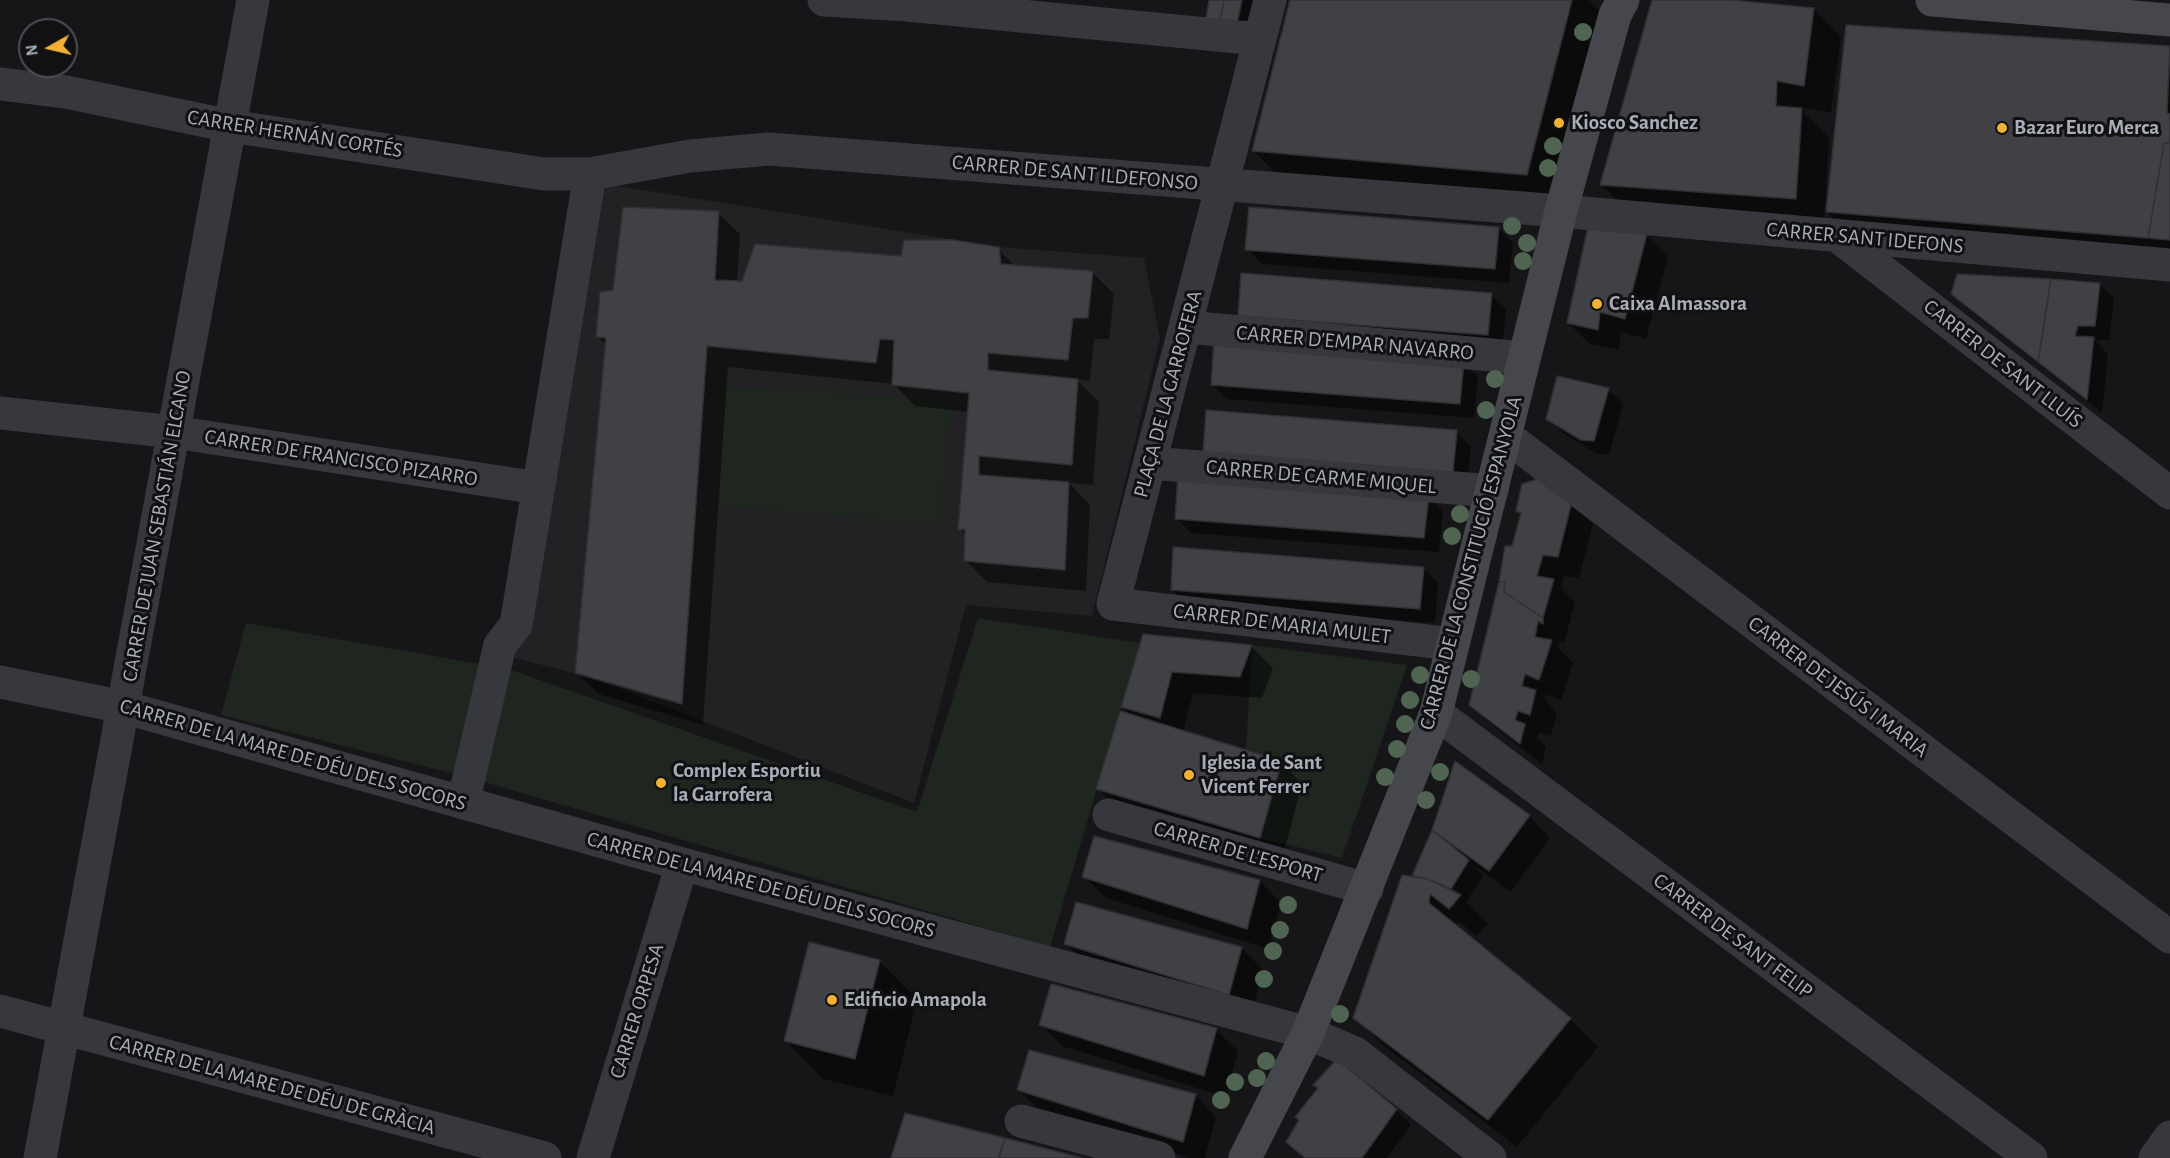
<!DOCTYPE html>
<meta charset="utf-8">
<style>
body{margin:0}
#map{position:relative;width:2170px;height:1158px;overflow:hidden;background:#161618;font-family:"Alegreya Sans",sans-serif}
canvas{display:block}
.north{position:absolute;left:18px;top:18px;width:60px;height:60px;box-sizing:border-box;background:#111113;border:2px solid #4d4f55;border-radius:50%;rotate:262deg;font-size:16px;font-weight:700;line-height:24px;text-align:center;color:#a8adb8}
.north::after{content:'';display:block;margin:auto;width:21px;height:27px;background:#f2b134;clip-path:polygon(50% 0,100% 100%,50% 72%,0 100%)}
</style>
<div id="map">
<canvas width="2170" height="1158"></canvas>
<div class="north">N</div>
</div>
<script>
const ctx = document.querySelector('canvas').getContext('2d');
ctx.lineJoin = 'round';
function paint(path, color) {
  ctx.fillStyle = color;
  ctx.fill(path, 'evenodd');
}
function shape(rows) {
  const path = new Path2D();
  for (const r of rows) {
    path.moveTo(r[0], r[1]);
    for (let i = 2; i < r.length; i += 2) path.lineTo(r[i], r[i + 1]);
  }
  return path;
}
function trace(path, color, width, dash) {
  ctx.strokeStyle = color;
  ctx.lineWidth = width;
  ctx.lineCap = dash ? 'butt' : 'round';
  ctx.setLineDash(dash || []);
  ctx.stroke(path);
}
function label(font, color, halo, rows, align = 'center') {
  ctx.font = font + ' "Alegreya Sans",sans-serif';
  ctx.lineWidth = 6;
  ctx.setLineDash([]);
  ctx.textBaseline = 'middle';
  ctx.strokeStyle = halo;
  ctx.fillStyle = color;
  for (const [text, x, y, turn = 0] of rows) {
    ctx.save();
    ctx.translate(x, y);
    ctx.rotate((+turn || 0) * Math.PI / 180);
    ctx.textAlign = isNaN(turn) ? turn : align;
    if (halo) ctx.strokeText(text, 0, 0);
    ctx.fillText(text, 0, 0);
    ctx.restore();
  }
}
paint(shape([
 [574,179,999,247,1144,258,1160,338,1092,616,966,605,914,803,589,677,495,653]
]), '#222225');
paint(shape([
 [723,386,953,401,938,524,710,505],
 [978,618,1140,643,1050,947,467,777,221,715,246,623,508,669,917,812],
 [1252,645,1407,665,1342,858,1260,838,1281,761,1246,750]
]), '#1e261f');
paint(shape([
 [1211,0,1259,0,1251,37],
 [1291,0,1589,0,1613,24,1564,212,1291,189,1254,151],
 [1653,0,1715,0,1814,9,1841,37,1831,113,1805,108,1804,113,1829,137,1825,209,1827,209,1847,27,2170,47,2170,264,1855,240,1825,210,1824,226,1629,212,1601,185],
 [718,213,740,234,737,282,903,257,998,249,1016,267,1093,273,1114,294,1109,339,1094,339,1090,381,1076,379,1099,402,1093,485,1069,483,1090,505,1086,591,987,582,966,561,967,536,960,529,969,412,915,406,894,384,728,367,703,725,599,694,577,673,607,346,597,336,614,291],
 [1498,228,1513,243,1509,283,1262,264,1247,249],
 [1646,235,1668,257,1646,339,1621,332,1619,350,1590,344,1568,323],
 [1242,274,1491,294,1506,309,1502,349,1254,330],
 [2100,284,2114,299,2109,340,2095,340,2108,354,2102,413,1968,309,1953,294],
 [1464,362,1478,377,1474,418,1227,399,1212,384],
 [1608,389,1623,404,1609,455,1597,454,1563,433,1548,418],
 [1207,411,1456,432,1471,446,1467,487],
 [1547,478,1593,524,1579,578,1564,576,1561,588,1575,602,1564,644,1560,641,1558,648,1573,663,1561,701,1546,694,1545,700,1557,713,1551,736,1539,732,1537,738,1546,747,1542,764,1493,726,1471,704,1507,548,1513,548,1522,515,1518,511],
 [1428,497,1443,511,1439,552,1191,533,1177,518],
 [1424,568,1438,583,1435,623,1187,604,1172,590],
 [1144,636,1251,646,1273,668,1262,698,1193,693,1183,732,1281,762,1302,784,1282,859,1120,810,1098,789,1133,717,1122,706],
 [1529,816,1550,838,1511,892,1475,866,1483,876,1466,902,1488,923,1477,936,1457,920,1457,928,1570,1019,1598,1047,1517,1147,1383,1045,1355,1017,1416,878,1414,876,1434,830],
 [1431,878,1458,891,1457,894,1431,882],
 [1095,838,1260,881,1281,903,1269,949,1106,898,1084,876],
 [1066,943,1242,948,1263,970,1251,1016,1088,965],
 [879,961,917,999,893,1096,823,1079,786,1041],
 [1041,1024,1216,1030,1238,1051,1226,1097,1062,1046],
 [1019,1090,1195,1095,1216,1117,1205,1158,1189,1158,1041,1112],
 [1396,1110,1411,1125,1387,1158,1304,1158,1288,1142]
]), '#0007');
const building = shape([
 [1209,0,1224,0,1220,21,1206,18,1209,0],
 [1224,0,1242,0,1237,24,1220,21,1224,0],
 [1290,0,1572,0,1527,175,1252,151,1290,0],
 [1652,0,1731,0,1814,8,1804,86,1777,81,1776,106,1802,108,1796,199,1600,185,1652,0],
 [1846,25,2170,46,2167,113,2170,114,2170,143,2164,143,2148,238,1826,212,1846,25],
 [2164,143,2170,143,2170,240,2148,238,2164,143],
 [623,207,719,211,715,280,742,281,755,244,901,256,904,240,953,240,999,247,1001,264,1093,271,1088,318,1073,318,1068,360,988,353,988,370,1078,379,1072,465,979,456,979,475,1069,482,1065,570,964,561,965,529,958,530,969,393,892,385,894,340,880,339,876,363,707,346,682,704,575,673,606,338,596,337,600,292,613,290,623,207],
 [1249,207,1499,227,1495,269,1245,250,1249,207],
 [1589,222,1647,234,1625,319,1600,312,1598,330,1567,323,1589,222],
 [1241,273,1492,293,1488,335,1238,316,1241,273],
 [1957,274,2051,279,2038,362,1951,294,1957,274],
 [2051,279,2100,283,2095,326,2078,326,2075,336,2094,337,2087,400,2038,362,2051,279],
 [1214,341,1464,361,1460,404,1211,385,1214,341],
 [1557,376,1609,388,1594,441,1581,440,1546,419,1557,376],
 [1206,410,1457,430,1453,473,1203,453,1206,410],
 [1178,475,1429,495,1424,538,1175,519,1178,475],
 [1547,476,1572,501,1558,557,1543,555,1537,576,1554,579,1543,618,1504,592,1505,582,1499,582,1505,546,1512,546,1521,513,1516,511,1522,484,1547,476],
 [1173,547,1424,567,1420,609,1171,590,1173,547],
 [1499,582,1505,582,1504,592,1543,618,1543,624,1538,621,1535,637,1552,640,1539,680,1525,674,1522,686,1536,690,1530,715,1518,711,1515,720,1525,724,1520,744,1469,705,1499,582],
 [1143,634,1252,645,1240,677,1172,672,1160,718,1121,707,1143,634],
 [1120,711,1282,761,1260,838,1096,789,1120,711],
 [1455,761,1530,815,1489,871,1432,830,1455,761],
 [1432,830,1469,860,1451,889,1428,879,1412,876,1432,830],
 [1094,836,1260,880,1247,929,1082,877,1094,836],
 [1402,875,1428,879,1461,895,1449,909,1430,894,1429,903,1571,1018,1488,1120,1353,1018,1402,875],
 [1076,902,1242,947,1229,995,1064,944,1076,902],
 [809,942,880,960,855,1059,784,1041,809,942],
 [1051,984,1217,1028,1204,1076,1039,1025,1051,984],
 [1029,1050,1196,1094,1183,1142,1017,1090,1029,1050],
 [1337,1059,1397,1109,1362,1158,1305,1158,1286,1142,1299,1120,1295,1117,1318,1088,1313,1085,1337,1059],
 [905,1113,1005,1138,998,1158,891,1158,905,1113],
 [1005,1138,1082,1158,999,1158,1005,1138]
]);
paint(building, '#404145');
trace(building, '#303034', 1.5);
trace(shape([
 [824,0,907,5,1259,39],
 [1270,0,1113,604,1452,644],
 [0,84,66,92,230,126,544,174,590,174,690,156,769,149,1561,211,2170,265],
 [1836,235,2170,493],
 [1186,327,1524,358],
 [0,413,174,432,538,488],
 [1506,436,2170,937],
 [1151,463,1492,491],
 [0,682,123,707,682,864,1308,1033,1355,1053,1490,1158],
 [1436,713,2031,1158],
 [463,803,500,645,516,625,590,174],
 [1109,815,1367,889],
 [0,1011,545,1158],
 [1021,1121,1159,1158],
 [40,1158,253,0],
 [593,1158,682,864],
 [2155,1158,2170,1137]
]), '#37383d', 33);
trace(shape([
 [1932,0,2170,20],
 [1245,1158,1308,1033,1436,713,1561,211,1615,15,1623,0]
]), '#45474d', 33);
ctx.fillStyle = '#506452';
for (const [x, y] of [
 [1583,32],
 [1553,146],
 [1548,168],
 [1512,226],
 [1527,243],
 [1523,261],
 [1495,379],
 [1486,410],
 [1460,514],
 [1452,536],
 [1420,675],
 [1471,679],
 [1410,700],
 [1405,724],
 [1397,749],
 [1440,772],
 [1385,777],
 [1426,800],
 [1288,905],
 [1280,930],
 [1273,951],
 [1264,979],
 [1340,1014],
 [1266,1061],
 [1257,1078],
 [1235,1082],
 [1221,1100]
]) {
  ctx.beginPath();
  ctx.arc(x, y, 9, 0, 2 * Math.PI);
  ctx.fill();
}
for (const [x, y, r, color] of [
 [1559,123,6,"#f2b134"],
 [2002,128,6,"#f2b134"],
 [1597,304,6,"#f2b134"],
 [1189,775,6,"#f2b134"],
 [661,783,6,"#f2b134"],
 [832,1000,6,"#f2b134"]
]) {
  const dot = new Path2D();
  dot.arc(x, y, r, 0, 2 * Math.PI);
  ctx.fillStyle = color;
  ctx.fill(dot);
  trace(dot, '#111113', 2);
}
label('bold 21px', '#a8adb8', '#111113', [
 ["Kiosco Sanchez",1571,123],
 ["Bazar Euro Merca",2014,128],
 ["Caixa Almassora",1609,304],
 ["Iglesia de Sant",1201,763],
 ["Vicent Ferrer",1201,787],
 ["Complex Esportiu",673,771],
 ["la Garrofera",673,795],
 ["Edificio Amapola",844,1000]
], 'left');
label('21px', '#a8adb8', '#111113', [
 ["CARRER HERNÁN CORTÉS",295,134,9],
 ["CARRER DE SANT ILDEFONSO",1075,173,5],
 ["CARRER SANT IDEFONS",1865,238,5],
 ["CARRER D'EMPAR NAVARRO",1355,343,5],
 ["CARRER DE SANT LLUÍS",2003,364,38],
 ["PLAÇA DE LA GARROFERA",1168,394,-75],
 ["CARRER DE FRANCISCO PIZARRO",341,458,9],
 ["CARRER DE CARME MIQUEL",1321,477,5],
 ["CARRER DE JUAN SEBASTIÁN ELCANO",157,526,-80],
 ["CARRER DE LA CONSTITUCIÓ ESPANYOLA",1471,563,-75],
 ["CARRER DE MARIA MULET",1282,624,7],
 ["CARRER DE JESÚS I MARIA",1838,687,37],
 ["CARRER DE LA MARE DE DÉU DELS SOCORS",293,755,16],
 ["CARRER DE L'ESPORT",1238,852,16],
 ["CARRER DE LA MARE DE DÉU DELS SOCORS",761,885,15],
 ["CARRER DE SANT FELIP",1733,936,37],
 ["CARRER ORPESA",637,1011,-73],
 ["CARRER DE LA MARE DE DÉU DE GRÀCIA",272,1085,15]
]);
</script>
